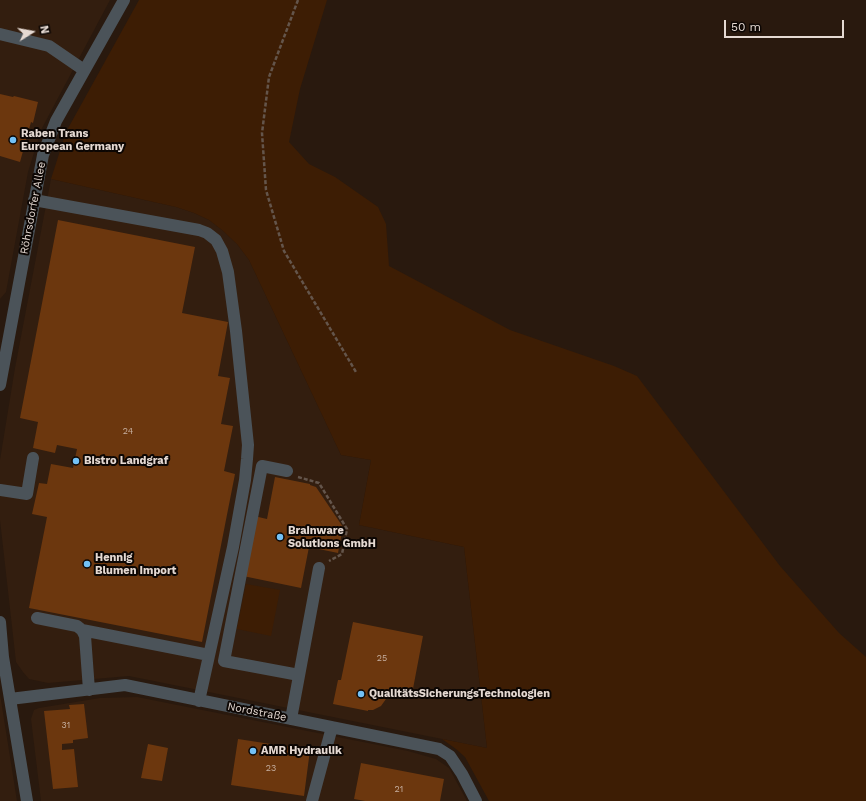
<!DOCTYPE html>
<meta charset="utf-8">
<style>
body{margin:0}
#map{position:relative;width:866px;height:801px;overflow:hidden;background:#29190e;font-family:"Work Sans",sans-serif}
canvas{display:block}
.north{position:absolute;left:12px;top:12px;width:40px;height:40px;-webkit-text-stroke:3px #0c0603;paint-order:stroke;rotate:79deg;font-size:11px;font-weight:700;line-height:16px;text-align:center;color:#e5d9d2}
.north::after{content:'';display:block;margin:auto;width:14px;height:18px;background:#e5d9d2;clip-path:polygon(50% 0,100% 100%,50% 72%,0 100%)}
.scale{position:absolute;left:724px;top:20px;width:120px;height:18px;box-sizing:border-box;border:2px solid #e5d9d2;border-top:0;padding-left:5px;font-size:12px;line-height:14px;white-space:nowrap;color:#e5d9d2;-webkit-text-stroke:3px #0c0603;paint-order:stroke}
</style>
<div id="map">
<canvas width="866" height="801"></canvas>
<div class="north">N</div>
<div class="scale">50 m</div>
</div>
<script>
const ctx = document.querySelector('canvas').getContext('2d');
ctx.lineJoin = 'round';
function paint(path, color) {
  ctx.fillStyle = color;
  ctx.fill(path, 'evenodd');
}
function shape(rows) {
  const path = new Path2D();
  for (const r of rows) {
    path.moveTo(r[0], r[1]);
    for (let i = 2; i < r.length; i += 2) path.lineTo(r[i], r[i + 1]);
  }
  return path;
}
function trace(path, color, width, dash) {
  ctx.strokeStyle = color;
  ctx.lineWidth = width;
  ctx.lineCap = dash ? 'butt' : 'round';
  ctx.setLineDash(dash || []);
  ctx.stroke(path);
}
function label(font, color, halo, rows, align = 'center') {
  ctx.font = font + ' "Work Sans",sans-serif';
  ctx.lineWidth = 4;
  ctx.setLineDash([]);
  ctx.textBaseline = 'middle';
  ctx.strokeStyle = halo;
  ctx.fillStyle = color;
  for (const [text, x, y, turn = 0] of rows) {
    ctx.save();
    ctx.translate(x, y);
    ctx.rotate((+turn || 0) * Math.PI / 180);
    ctx.textAlign = isNaN(turn) ? turn : align;
    if (halo) ctx.strokeText(text, 0, 0);
    ctx.fillText(text, 0, 0);
    ctx.restore();
  }
}
paint(shape([
 [0,0,110,0,41,130,28,172,6,292,0,299],
 [51,179,176,207,194,213,209,220,222,230,237,244,249,260,341,455,371,460,359,525,464,547,487,748,129,676,48,683,29,679,23,672,16,662,0,520,0,460,15,368],
 [0,694,17,801,0,801],
 [137,697,408,751,436,759,449,768,467,801,41,801,31,719,34,710,39,708,100,698]
]), '#331e0f');
paint(shape([
 [139,0,327,0,300,89,289,142,309,164,335,177,378,207,386,224,389,266,510,330,614,366,637,376,780,566,839,633,866,657,866,801,489,801,465,757,456,749,442,739,487,748,464,547,359,525,371,460,341,455,249,260,237,244,222,230,209,220,194,213,176,207,51,179,66,132],
 [246,584,280,590,271,636,237,629]
]), '#3d1d04');
paint(shape([
 [0,94,13,97,14,96,38,102,33,123,31,122,20,162,0,156],
 [58,220,195,247,182,313,228,322,218,376,230,378,221,424,233,426,224,471,235,474,202,642,29,608,47,517,32,514,39,483,47,484,51,464,73,468,77,449,57,445,55,453,33,448,38,422,20,418],
 [275,477,310,484,310,485,316,487,343,527,338,553,309,547,301,588,243,576,254,516,267,519],
 [353,622,423,636,412,694,388,690,386,699,381,706,373,710,368,710,368,711,333,704,338,680,341,680],
 [84,704,88,738,73,740,73,743,62,744,62,750,74,749,78,787,53,789,44,711,70,709,69,705],
 [238,739,310,750,304,796,231,785],
 [148,744,168,748,162,781,141,778],
 [361,763,444,779,440,801,365,801,354,799]
]), '#6c370e');
trace(shape([
 [298,0,269,77,262,133,266,190,284,251,356,372],
 [298,477,319,483,347,529,342,554,329,561]
]), '#64554b', 2.5, [4, 2]);
trace(shape([
 [0,34,49,46,84,70],
 [34,200,199,230,207,233,216,240,222,251,228,272,236,331,248,445,247,459,245,480,233,547,199,701],
 [0,385,43,155,56,121,124,0],
 [287,471,262,466,224,661,299,675],
 [0,490,27,494,33,458],
 [37,618,77,626,82,630,85,636,89,690],
 [0,622,3,657,27,801],
 [82,630,209,655],
 [10,699,125,685,439,749,450,756,462,774,476,801],
 [291,719,319,568],
 [312,801,332,727]
]), '#4b5359', 12);
for (const [x, y, r, color] of [
 [13,140,4,"#73c1f5"],
 [76,461,4,"#73c1f5"],
 [280,537,4,"#73c1f5"],
 [87,564,4,"#73c1f5"],
 [361,694,4,"#73c1f5"],
 [253,751,4,"#73c1f5"]
]) {
  const dot = new Path2D();
  dot.arc(x, y, r, 0, 2 * Math.PI);
  ctx.fillStyle = color;
  ctx.fill(dot);
  trace(dot, '#0c0603', 1.5);
}
label('9px', '#c7b0a1', null, [
 ["24",128,431],
 ["25",382,658],
 ["31",66,725],
 ["23",271,768],
 ["21",399,789]
]);
label('bold 11px', '#e5d9d2', '#0c0603', [
 ["Raben Trans",21,134],
 ["European Germany",21,147],
 ["Bistro Landgraf",84,461],
 ["Brainware",288,531],
 ["Solutions GmbH",288,544],
 ["Hennig",95,558],
 ["Blumen Import",95,571],
 ["QualitätsSicherungsTechnologien",369,694],
 ["AMR Hydraulik",261,751]
], 'left');
label('11px', '#e5d9d2', '#0c0603', [
 ["Röhrsdorfer Allee",33,208,-79],
 ["Nordstraße",257,712,11]
]);
</script>
